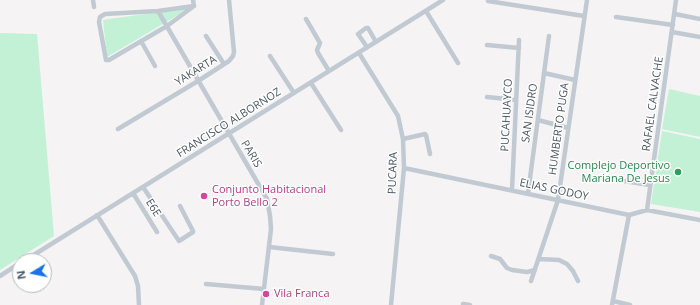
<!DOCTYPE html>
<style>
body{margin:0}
#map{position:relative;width:700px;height:305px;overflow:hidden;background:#f5f3f3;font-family:"Open Sans",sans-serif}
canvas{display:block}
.north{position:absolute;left:12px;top:253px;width:40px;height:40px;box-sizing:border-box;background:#fff;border:1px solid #b7bbc0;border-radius:50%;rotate:260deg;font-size:11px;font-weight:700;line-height:16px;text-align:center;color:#4a5661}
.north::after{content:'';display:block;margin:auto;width:14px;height:18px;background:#1a73e8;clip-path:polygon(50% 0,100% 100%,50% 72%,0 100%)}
</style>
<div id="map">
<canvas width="700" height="305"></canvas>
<div class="north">N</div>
</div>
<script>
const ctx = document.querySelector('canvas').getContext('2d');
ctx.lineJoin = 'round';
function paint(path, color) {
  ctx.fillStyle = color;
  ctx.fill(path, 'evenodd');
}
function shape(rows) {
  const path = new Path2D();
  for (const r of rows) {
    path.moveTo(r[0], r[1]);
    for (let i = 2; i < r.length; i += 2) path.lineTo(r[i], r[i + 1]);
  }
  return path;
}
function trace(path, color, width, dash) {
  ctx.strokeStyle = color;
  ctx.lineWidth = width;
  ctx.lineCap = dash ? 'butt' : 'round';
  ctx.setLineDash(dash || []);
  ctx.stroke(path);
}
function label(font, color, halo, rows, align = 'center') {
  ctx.font = font + ' "Open Sans",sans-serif';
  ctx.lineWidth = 3;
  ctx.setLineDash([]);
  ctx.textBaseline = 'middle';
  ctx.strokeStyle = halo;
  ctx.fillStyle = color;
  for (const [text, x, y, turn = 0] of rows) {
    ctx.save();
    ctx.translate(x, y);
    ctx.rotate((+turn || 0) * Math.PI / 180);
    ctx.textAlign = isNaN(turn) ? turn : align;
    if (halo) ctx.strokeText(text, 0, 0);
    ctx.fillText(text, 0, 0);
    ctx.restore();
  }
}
paint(shape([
 [190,8,107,57,103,20,109,19],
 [0,33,37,34,54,236,0,270],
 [669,89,700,96,700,137,662,129],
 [662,131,700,139,700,212,651,204]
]), '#c3f1d5');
trace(shape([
 [93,0,94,7],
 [193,0,194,6],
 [488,1,584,16],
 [194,6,167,26,109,60,106,60,99,22,100,17,105,14,158,11,194,6],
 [158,11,267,199,270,216,271,229,262,305],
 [426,11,458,63],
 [675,14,700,19],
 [616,17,673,25],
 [306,19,320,43,317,50,318,53,329,71],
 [672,32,700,37],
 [206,36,224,64],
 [141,41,155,66],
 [487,45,519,48],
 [367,47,358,34,366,28,368,28,376,42],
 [359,53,398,116,403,139,404,168,391,305],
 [270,56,294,93],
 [544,73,575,80],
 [311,83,341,130],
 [487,97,516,100],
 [538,120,568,128],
 [118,129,198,81,229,61,233,56,234,52,229,0],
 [403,139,425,134,426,135,430,154],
 [404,168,629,215,647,210,700,220],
 [598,177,650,185],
 [143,187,179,241,193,232,193,231,180,206],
 [512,190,519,40],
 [133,193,157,232],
 [528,193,549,36],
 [647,210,676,0],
 [97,215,135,276,138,286,139,305],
 [269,247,333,254],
 [491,256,500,259,507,268,512,270,527,272,535,270],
 [539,259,559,260,567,264,573,271,578,281],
 [24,261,443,0],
 [0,276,20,263],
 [531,281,558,200,587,0],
 [206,284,264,289],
 [613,301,630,305],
 [463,304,470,305],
 [612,305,629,215]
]), '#c1cad2', 4.5);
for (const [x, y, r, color] of [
 [678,172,4,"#2e9e5b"],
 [204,196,4,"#d1479c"],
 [266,294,4,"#d1479c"]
]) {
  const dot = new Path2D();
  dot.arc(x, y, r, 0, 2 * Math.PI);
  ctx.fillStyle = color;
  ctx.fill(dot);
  trace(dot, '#fff', 1.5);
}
label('11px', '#4a5661', '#fff', [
 ["YAKARTA",196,71,-32],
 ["RAFAEL CALVACHE",653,104,-82],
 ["SAN ISIDRO",530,113,-82],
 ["PUCAHUAYCO",507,115,-87],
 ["FRANCISCO ALBORNOZ",229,123,-32],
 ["HUMBERTO PUGA",559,129,-82],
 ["PARIS",251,154,59],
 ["PUCARA",393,173,-88],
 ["ELIAS GODOY",554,190,12],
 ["E6E",153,208,58]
]);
label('11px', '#27864d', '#fff', [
 ["Complejo Deportivo",670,166],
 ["Mariana De Jesus",670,179]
], 'right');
label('11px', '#b23c85', '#fff', [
 ["Conjunto Habitacional",212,190],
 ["Porto Bello 2",212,203],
 ["Vila Franca",274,294]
], 'left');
</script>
